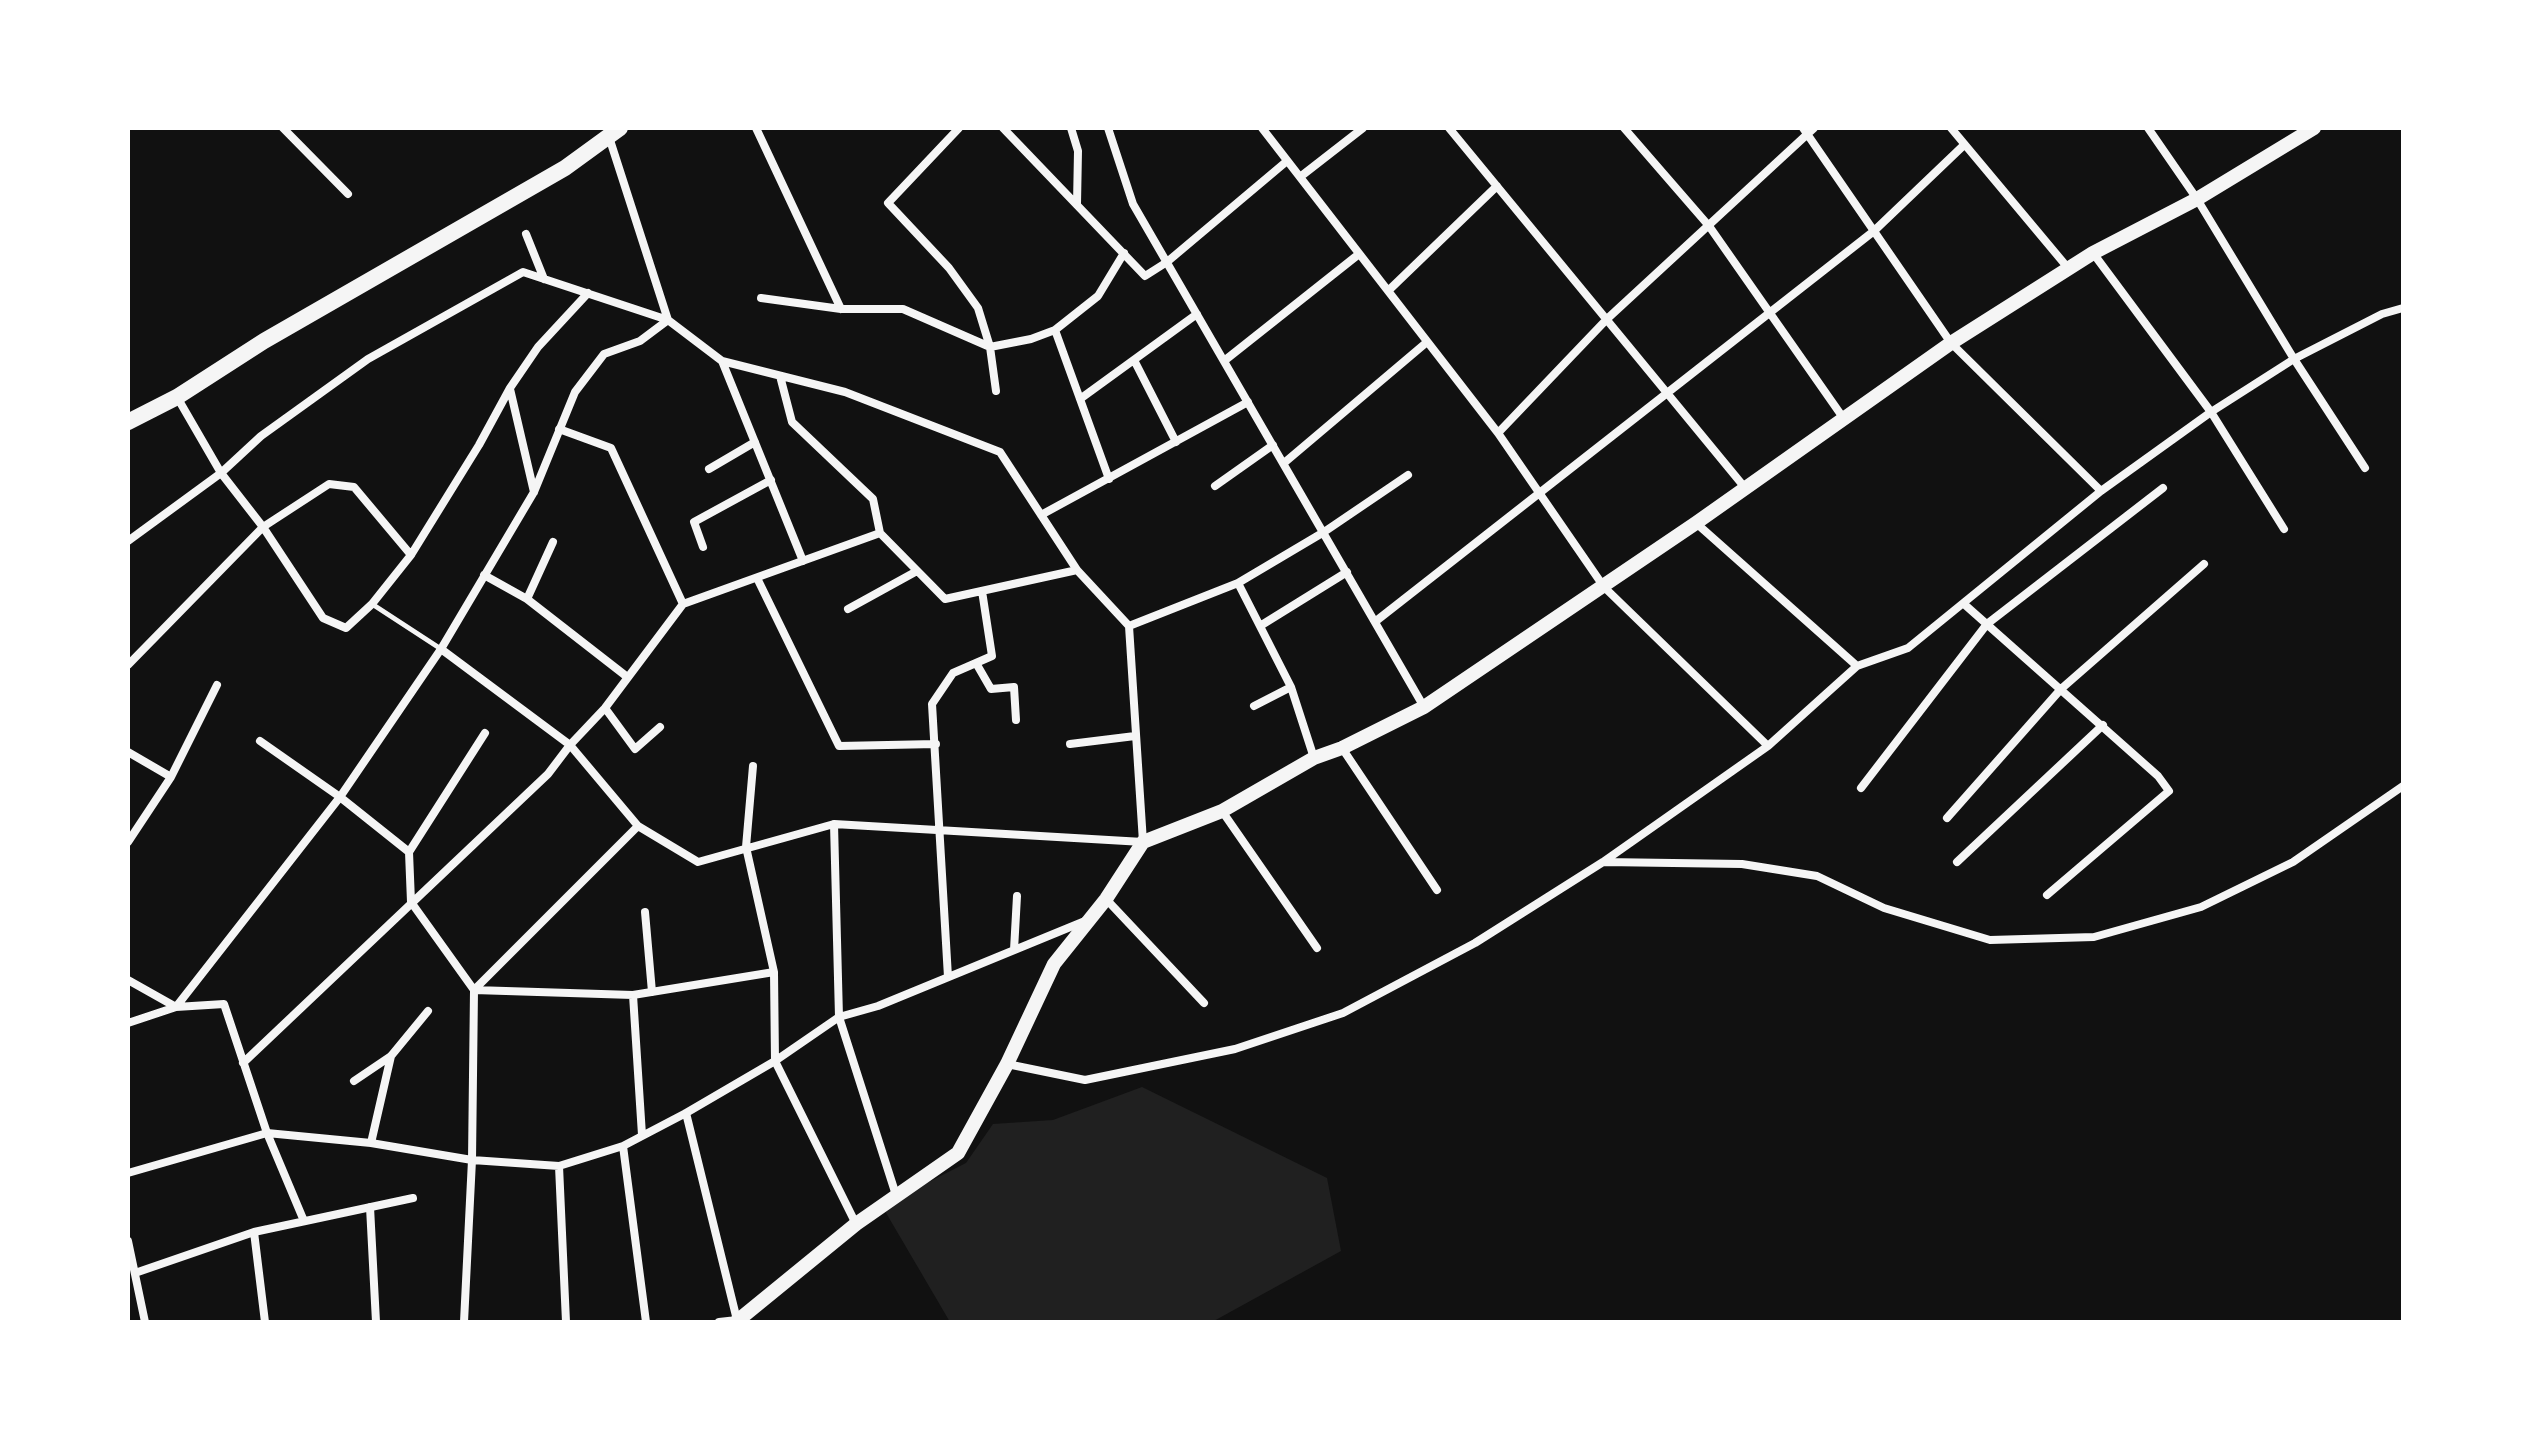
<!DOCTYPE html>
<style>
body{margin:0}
#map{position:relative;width:2531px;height:1450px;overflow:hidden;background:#111;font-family:Jost,sans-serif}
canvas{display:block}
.frame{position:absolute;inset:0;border:130px solid #fff;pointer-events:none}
</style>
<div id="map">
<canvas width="2531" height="1450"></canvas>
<div class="frame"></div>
</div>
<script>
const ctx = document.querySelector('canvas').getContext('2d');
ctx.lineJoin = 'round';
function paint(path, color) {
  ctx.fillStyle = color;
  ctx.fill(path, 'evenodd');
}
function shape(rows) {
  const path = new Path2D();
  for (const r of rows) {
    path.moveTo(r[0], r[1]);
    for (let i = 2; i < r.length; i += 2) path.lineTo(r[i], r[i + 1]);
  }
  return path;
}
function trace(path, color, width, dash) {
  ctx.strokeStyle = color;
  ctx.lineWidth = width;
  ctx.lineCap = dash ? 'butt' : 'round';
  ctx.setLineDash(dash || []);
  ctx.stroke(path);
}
paint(shape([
 [1142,1087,1327,1178,1341,1251,1212,1322,950,1322,882,1206,966,1163,993,1124,1053,1120]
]), '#202020');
trace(shape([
 [372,604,441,649]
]), '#f5f5f5', 5);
trace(shape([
 [283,128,348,194],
 [756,128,841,309],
 [959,128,888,203,949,268,978,308,990,347,996,391],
 [1003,128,1145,276,1167,262,1287,161],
 [1071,128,1078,151,1077,204],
 [1108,128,1133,204,1424,707],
 [1262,128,1498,433,1604,587,1768,746],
 [1449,128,1746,489],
 [1624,128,1709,226,1844,419],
 [1803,128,1951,343,2101,491],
 [1951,128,2068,268],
 [2148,128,2197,199,2294,359,2365,468],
 [1300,177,1363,128],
 [526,234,544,279],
 [2093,253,2211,412,2284,529],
 [1388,291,1497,186],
 [761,298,841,309,903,309,990,347,1031,339,1055,330,1098,296,1124,253],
 [1055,330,1109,479],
 [1134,360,1176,442],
 [722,361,803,561],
 [1224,361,1359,254],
 [780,376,792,422,873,499,880,533],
 [510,389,534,492],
 [177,397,221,473,263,527,323,618,346,628,372,604,411,555,479,445,510,388,538,347,588,293],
 [1080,399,1197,314],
 [559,429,611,448,683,604],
 [1498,433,1607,319,1814,128],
 [1284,463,1427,342],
 [709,469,755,442],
 [1215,486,1273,445],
 [1041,515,1248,402],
 [1696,523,1857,666],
 [128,541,221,473,261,436,368,359,523,272,668,320,722,361,845,392,1000,452,1077,570,1129,626,1143,842,834,824,698,862,638,826,570,745,441,649],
 [703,547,694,522,771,480],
 [484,575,527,599,626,676],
 [757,578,839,746,936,744],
 [1238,583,1291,687,1314,758],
 [527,599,553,542],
 [1964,604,2158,776,2169,791,2047,895],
 [848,609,917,571],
 [1376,621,1874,231,1964,145],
 [1129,626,1238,583,1324,532,1408,475],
 [1260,626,1347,572],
 [976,663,991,689,1014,687,1016,720],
 [128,665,263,527,329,484,354,487,411,555],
 [1254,706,1291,687],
 [605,708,635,749,660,727],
 [260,741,340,797,409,852,411,902,474,990,633,995,774,972],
 [1070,744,1135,736],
 [1342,748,1437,890],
 [128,752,171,777],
 [753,766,746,847,774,972,775,1061,856,1224],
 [1861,788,1987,624,2163,488],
 [1222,811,1317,948],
 [1947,818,2061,689,2204,564],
 [834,824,839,1017,896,1195],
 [128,842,171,777,217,685],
 [409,852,485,733],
 [1604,862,1742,864,1817,876,1884,908,1990,940,2094,937,2201,907,2293,862,2403,786],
 [1957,862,2103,725],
 [1106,899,1204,1003],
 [645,912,652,992],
 [1014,950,1017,896],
 [948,977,932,704,953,673,992,656,982,591],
 [128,980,176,1007,224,1004,267,1133,304,1221],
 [633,995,642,1135],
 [128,1023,176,1007,340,797,441,649,534,492,575,392,604,354,640,341,668,320,609,137],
 [243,1063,548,774,570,745,605,708,683,604,880,533,945,599,1077,570],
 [1007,1064,1085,1080,1235,1049,1343,1013,1475,943,1603,862,1768,746,1857,666,1908,648,2101,491,2211,412,2294,359,2382,314,2403,308],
 [354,1081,391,1056,428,1011],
 [686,1113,737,1320,719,1322],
 [371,1143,391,1056],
 [623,1146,646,1322],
 [559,1166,566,1322],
 [128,1173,267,1133,371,1143,472,1160,559,1166,623,1146,686,1113,775,1061,839,1017,878,1006,1085,921],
 [370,1207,376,1322],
 [254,1232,265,1322],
 [128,1241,145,1322],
 [135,1273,254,1232,413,1198],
 [464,1322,472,1160,474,990,638,826]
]), '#f5f5f5', 8);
trace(shape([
 [736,1322,856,1224,958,1153,1007,1064,1054,964,1106,899,1143,842,1222,811,1314,758,1342,748,1424,707,1696,523,1951,343,2093,253,2197,199,2314,128]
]), '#f5f5f5', 14);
trace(shape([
 [128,422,177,397,264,341,565,168,620,128]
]), '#f5f5f5', 16);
</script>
